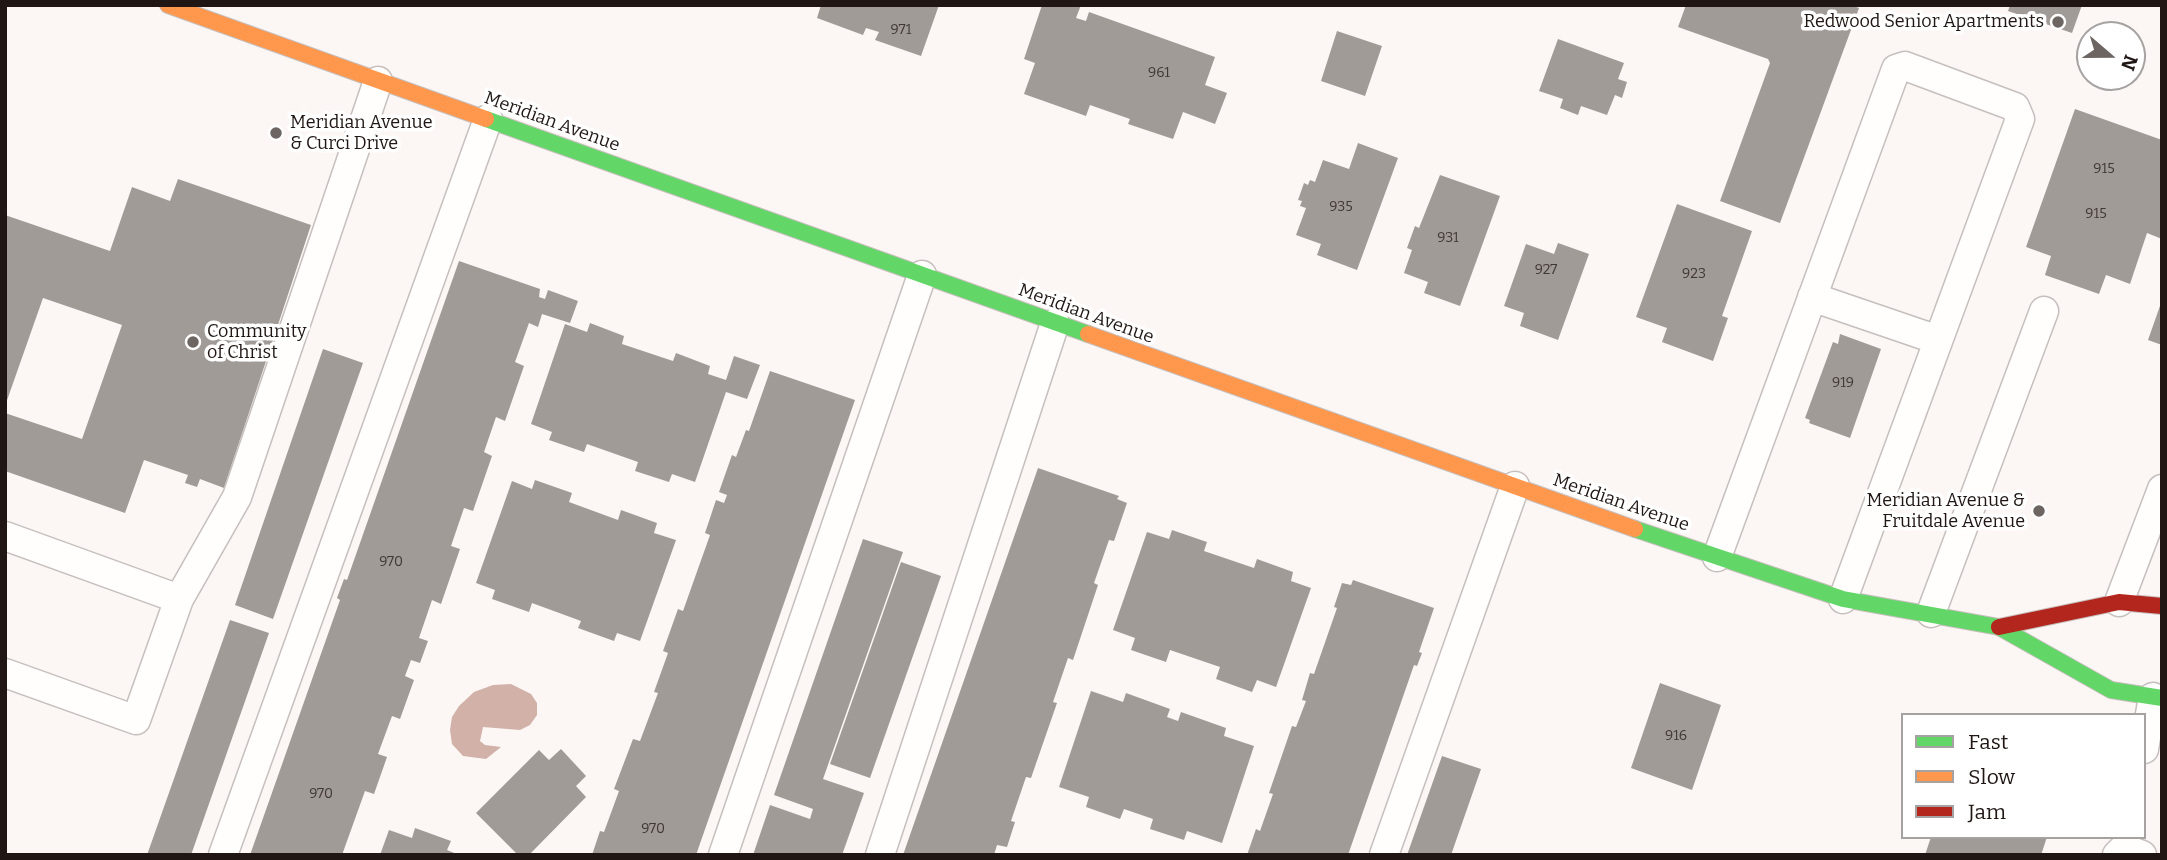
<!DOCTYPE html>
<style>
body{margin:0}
#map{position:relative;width:2167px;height:860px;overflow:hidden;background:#fcf6f4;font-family:Bitter,serif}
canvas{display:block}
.frame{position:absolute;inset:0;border:7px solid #201714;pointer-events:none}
.legend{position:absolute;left:1901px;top:713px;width:245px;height:126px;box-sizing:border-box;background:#fff;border:2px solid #a6a2a1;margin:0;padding:9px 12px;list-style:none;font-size:21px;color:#201714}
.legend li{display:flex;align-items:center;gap:14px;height:35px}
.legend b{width:35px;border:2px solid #a6a2a1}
.north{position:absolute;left:2076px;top:21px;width:70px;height:70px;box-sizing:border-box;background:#fff;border:2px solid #a6a2a1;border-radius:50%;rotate:110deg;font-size:19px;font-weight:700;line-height:28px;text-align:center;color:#201714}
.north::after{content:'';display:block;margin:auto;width:24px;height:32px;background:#6d6562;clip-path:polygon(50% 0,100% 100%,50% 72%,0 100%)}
</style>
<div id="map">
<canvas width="2167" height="860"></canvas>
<div class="frame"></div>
<ul class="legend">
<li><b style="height:9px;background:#63d668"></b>Fast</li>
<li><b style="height:9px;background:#ff974d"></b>Slow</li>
<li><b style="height:9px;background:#b3261e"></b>Jam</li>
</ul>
<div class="north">N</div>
</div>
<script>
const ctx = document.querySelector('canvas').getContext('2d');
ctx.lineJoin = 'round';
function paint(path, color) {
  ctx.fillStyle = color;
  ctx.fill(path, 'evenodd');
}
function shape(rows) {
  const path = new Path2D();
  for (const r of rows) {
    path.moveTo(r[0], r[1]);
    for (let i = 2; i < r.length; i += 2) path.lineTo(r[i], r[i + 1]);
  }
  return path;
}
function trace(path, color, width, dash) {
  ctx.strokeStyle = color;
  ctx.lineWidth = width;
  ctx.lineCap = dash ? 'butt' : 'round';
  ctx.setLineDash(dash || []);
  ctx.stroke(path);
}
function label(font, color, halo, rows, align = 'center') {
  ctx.font = font + ' Bitter,serif';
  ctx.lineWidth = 7;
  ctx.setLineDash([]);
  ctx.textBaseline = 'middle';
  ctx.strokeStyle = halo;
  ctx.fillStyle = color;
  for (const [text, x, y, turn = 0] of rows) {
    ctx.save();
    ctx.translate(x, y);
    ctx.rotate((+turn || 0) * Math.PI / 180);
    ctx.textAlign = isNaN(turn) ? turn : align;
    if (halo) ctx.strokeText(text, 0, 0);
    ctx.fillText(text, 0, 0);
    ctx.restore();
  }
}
paint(shape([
 [511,684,531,694,537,703,537,715,530,725,520,730,483,727,480,741,485,745,501,747,486,759,463,756,452,744,450,730,452,717,459,706,474,692,493,685]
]), '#d1b1a8');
paint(shape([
 [821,5,939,5,921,56,875,40,879,32,866,28,863,35,817,18],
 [1042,5,1081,5,1076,18,1086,21,1089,12,1215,57,1205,85,1227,93,1215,124,1183,112,1173,139,1128,124,1130,119,1090,105,1086,116,1024,94,1035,63,1024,59],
 [1686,5,1851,5,1859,8,1780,223,1720,201,1770,63,1768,59,1678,27],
 [2010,5,2082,5,2072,33,2008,11],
 [1337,31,1382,46,1365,96,1321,81],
 [1558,39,1624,63,1618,79,1627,82,1622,98,1615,95,1607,115,1581,106,1578,115,1560,108,1563,99,1539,91],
 [2075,109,2162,140,2162,239,2147,233,2130,284,2106,275,2099,294,2045,275,2051,256,2026,247],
 [1358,143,1398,158,1357,270,1317,255,1321,244,1296,235,1306,208,1300,206,1302,201,1298,200,1304,183,1308,185,1310,180,1315,182,1323,160,1349,169],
 [1440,175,1500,196,1460,306,1424,293,1428,282,1404,273,1412,250,1407,248,1415,226,1419,228],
 [178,179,311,225,224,488,200,479,197,487,185,483,188,475,144,460,125,513,5,471,5,413,82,439,122,325,43,298,5,406,5,215,110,251,132,187,170,201],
 [1677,204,1752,231,1722,316,1728,318,1713,361,1662,342,1667,328,1636,317],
 [1558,243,1589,254,1558,340,1520,326,1524,313,1504,306,1526,244,1554,254],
 [459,261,540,289,539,297,545,299,548,290,578,301,570,323,542,314,538,327,529,323,515,362,524,366,505,421,496,417,484,452,492,456,473,511,464,508,451,546,460,549,441,604,432,600,419,638,428,641,420,663,411,660,405,676,414,680,400,719,392,716,378,754,387,757,374,794,365,791,342,855,250,855,340,600,337,598,344,579,347,580],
 [2161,303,2162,303,2162,345,2148,340],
 [590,323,624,336,622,344,673,361,676,353,710,366,708,374,726,380,734,356,760,365,747,399,726,392,695,482,672,474,669,482,635,471,638,462,587,444,584,452,549,440,552,432,531,424,565,324,587,332],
 [1840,334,1881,349,1850,438,1809,423,1810,420,1805,418,1833,342,1838,344],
 [323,349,363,363,273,619,235,605],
 [770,371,855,400,696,855,592,855,600,831,604,832,619,791,614,789,633,739,640,741,658,693,654,692,668,653,663,651,678,609,683,611,710,535,705,533,716,500,724,503,727,495,719,492,732,455,736,457,746,430,749,431],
 [1038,468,1119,496,1117,499,1127,503,1114,541,1109,540,1094,583,1098,585,1073,660,1068,658,1053,702,1057,703,1031,778,1026,777,1011,821,1015,822,1007,847,997,845,994,855,903,855],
 [535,480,572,493,569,502,618,520,621,510,657,523,654,533,676,540,640,641,617,633,614,641,578,628,581,621,532,603,529,612,492,599,495,590,476,583,512,481,532,489],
 [1172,530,1207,542,1204,551,1254,568,1257,559,1293,572,1291,581,1311,588,1276,687,1257,680,1252,692,1216,679,1220,667,1170,650,1166,662,1131,650,1135,638,1113,630,1147,532,1169,539],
 [863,539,903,552,823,779,864,793,842,855,753,855,770,805,810,819,813,809,774,795],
 [901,562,941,576,870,778,830,764],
 [1353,580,1434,608,1419,652,1422,653,1417,666,1414,665,1348,855,1247,855,1256,829,1260,831,1273,794,1269,793,1292,726,1296,727,1306,701,1302,700,1310,673,1314,674,1337,608,1334,607,1342,583,1351,585],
 [230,620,269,633,191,855,147,855],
 [1660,683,1721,705,1692,790,1631,768],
 [1091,691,1123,702,1126,693,1170,709,1167,717,1178,721,1181,712,1226,728,1224,736,1254,746,1222,843,1187,831,1184,840,1150,829,1153,819,1124,809,1120,819,1086,807,1089,797,1059,787],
 [561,749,586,776,576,786,586,797,529,855,518,855,476,813,539,750,549,760],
 [1442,756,1481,769,1451,855,1407,855],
 [415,828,451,841,447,850,459,855,380,855,389,830,412,838],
 [1931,837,2047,837,2041,855,1925,855]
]), '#a19b98');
const lane = shape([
 [1812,297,1938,340],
 [5,536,179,599],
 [1717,557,1896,69,1905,66,2015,107,2020,119,1843,599],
 [2119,602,2162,489],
 [1931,613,2044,311],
 [5,673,136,720,179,599,237,497,378,81],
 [2144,749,2153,697],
 [223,855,488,119],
 [723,855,922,275],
 [880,855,1055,323],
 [1384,855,1515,486],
 [2117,855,2124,848,2142,855]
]);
const fast = shape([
 [486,119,1088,334],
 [1635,529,1843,599,1999,627,2111,690,2162,698]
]);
const slow = shape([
 [168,5,486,119],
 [1088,334,1635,529]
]);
const jam = shape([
 [1999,627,2119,602,2162,606]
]);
trace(lane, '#c6bfbd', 31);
trace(fast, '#c6bfbd', 18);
trace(slow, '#c6bfbd', 18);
trace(jam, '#c6bfbd', 18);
trace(lane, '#fffefd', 28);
trace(fast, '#63d668', 16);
trace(slow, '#ff974d', 16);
trace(jam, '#b3261e', 16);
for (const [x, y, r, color] of [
 [2058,22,7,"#6d6562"],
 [276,133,7,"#6d6562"],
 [193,342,7,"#6d6562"],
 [2039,511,7,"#6d6562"]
]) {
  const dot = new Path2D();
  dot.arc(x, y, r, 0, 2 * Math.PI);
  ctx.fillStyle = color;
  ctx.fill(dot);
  trace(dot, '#fff', 2.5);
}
label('14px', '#403835', null, [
 ["971",901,30],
 ["961",1159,73],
 ["915",2104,169],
 ["935",1341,207],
 ["915",2096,214],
 ["931",1448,238],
 ["927",1546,270],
 ["923",1694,274],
 ["919",1843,383],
 ["970",391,562],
 ["916",1676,736],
 ["970",321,794],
 ["970",653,829]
]);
label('18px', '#201714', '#fff', [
 ["Redwood Senior Apartments",2044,22],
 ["Meridian Avenue",290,123,"left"],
 ["& Curci Drive",290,144,"left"],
 ["Community",207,332,"left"],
 ["of Christ",207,353,"left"],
 ["Meridian Avenue &",2025,501],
 ["Fruitdale Avenue",2025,522]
], 'right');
label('18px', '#201714', '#fff', [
 ["Meridian Avenue",552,122,20],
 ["Meridian Avenue",1086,314,20],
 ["Meridian Avenue",1621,503,19]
]);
</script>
